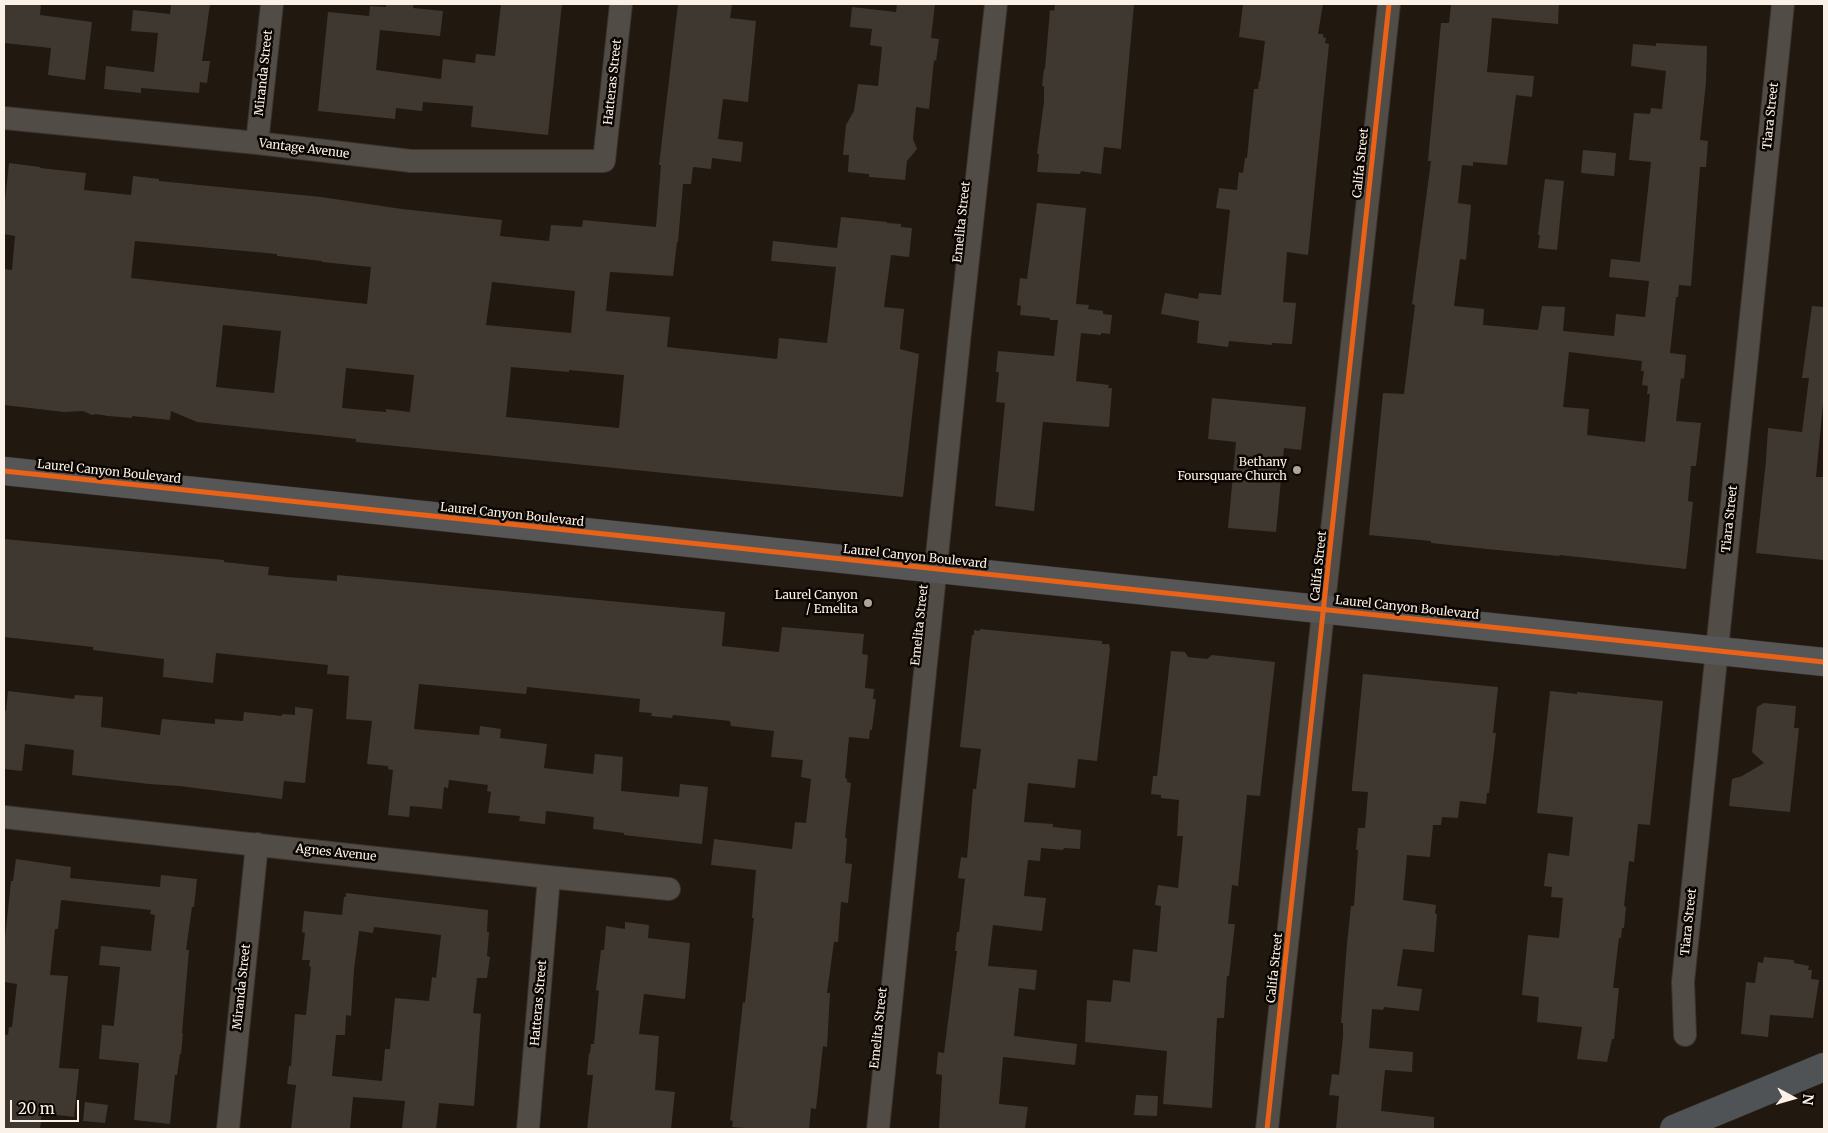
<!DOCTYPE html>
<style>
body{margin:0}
#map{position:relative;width:1828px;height:1133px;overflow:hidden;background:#211910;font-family:Merriweather,serif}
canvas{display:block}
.frame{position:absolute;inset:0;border:5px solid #fbf1e6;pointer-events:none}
.north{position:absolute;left:1768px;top:1073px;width:50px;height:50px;-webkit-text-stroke:4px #0c0602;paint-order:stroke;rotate:96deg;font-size:14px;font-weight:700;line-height:20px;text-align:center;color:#fbf1e6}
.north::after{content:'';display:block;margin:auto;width:18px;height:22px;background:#fbf1e6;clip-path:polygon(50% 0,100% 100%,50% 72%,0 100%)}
.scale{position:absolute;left:10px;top:1100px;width:69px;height:22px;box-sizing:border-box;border:2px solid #fbf1e6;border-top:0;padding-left:6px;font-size:15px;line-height:18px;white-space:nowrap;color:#fbf1e6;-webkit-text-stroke:4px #0c0602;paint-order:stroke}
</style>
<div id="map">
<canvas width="1828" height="1133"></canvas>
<div class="frame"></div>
<div class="north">N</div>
<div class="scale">20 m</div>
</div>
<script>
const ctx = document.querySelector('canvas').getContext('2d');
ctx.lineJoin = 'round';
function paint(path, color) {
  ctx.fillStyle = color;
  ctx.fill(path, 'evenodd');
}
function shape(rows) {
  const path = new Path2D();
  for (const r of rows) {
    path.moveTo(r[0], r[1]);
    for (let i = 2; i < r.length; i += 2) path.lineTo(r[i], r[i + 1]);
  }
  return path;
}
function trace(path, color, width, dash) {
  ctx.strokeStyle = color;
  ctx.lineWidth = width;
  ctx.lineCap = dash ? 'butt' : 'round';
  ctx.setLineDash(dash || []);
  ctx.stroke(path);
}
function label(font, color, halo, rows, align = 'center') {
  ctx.font = font + ' Merriweather,serif';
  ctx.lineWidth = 5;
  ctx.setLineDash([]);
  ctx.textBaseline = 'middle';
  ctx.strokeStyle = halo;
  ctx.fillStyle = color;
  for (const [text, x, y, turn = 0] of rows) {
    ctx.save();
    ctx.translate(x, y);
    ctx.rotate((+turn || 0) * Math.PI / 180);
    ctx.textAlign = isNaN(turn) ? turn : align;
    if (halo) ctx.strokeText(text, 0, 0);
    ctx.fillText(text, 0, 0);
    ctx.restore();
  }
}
paint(shape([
 [4,4,41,4,40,15,92,22,85,80,48,75,51,48,4,43],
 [171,4,210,4,202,61,210,61,207,83,200,82,199,93,141,88,141,93,104,89,106,66,154,72,158,33,131,31,133,10,170,14],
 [386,4,414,4,413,8,443,11,440,36,380,30,376,70,441,79,443,59,475,63,476,54,495,56,501,4,562,4,548,135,471,127,473,106,423,102,422,111,396,108,395,119,318,111,328,12,369,16,370,6,386,7],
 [678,4,732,4,730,18,756,21,748,102,723,99,718,139,743,142,741,162,712,158,711,169,693,167,691,184,683,184,678,242,677,242,673,276,610,272,606,311,670,317,667,347,777,359,779,338,827,343,836,267,771,261,773,241,837,248,841,217,887,222,887,223,901,224,901,227,912,228,909,257,891,255,884,307,904,309,900,349,919,354,903,497,356,442,356,439,197,422,171,411,170,420,132,416,132,418,108,416,96,414,92,415,83,411,64,412,4,405,4,269,12,270,15,236,4,234,4,211,9,163,40,167,40,168,86,173,84,190,131,195,133,176,159,179,159,181,321,197,402,209,502,220,500,236,549,241,551,225,582,227,583,220,656,227,661,165,659,165],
 [135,241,277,254,277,256,322,261,322,262,371,267,367,304,131,278],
 [492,282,575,291,571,333,486,325],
 [223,325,281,331,274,393,216,387],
 [511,367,569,372,569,370,624,375,619,428,506,417],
 [346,368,414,375,410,412,386,409,386,412,342,408],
 [897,4,935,4,931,38,939,39,936,61,934,60,929,109,916,107,913,139,917,149,907,161,905,180,869,177,869,174,848,172,849,155,843,155,846,125,854,111,858,84,878,86,882,47,870,45,872,29,850,27,852,7,896,12],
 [1055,4,1134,4,1121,149,1104,147,1101,174,1081,171,1080,174,1037,172,1039,154,1037,154,1044,102,1044,86,1042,86,1044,69,1045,69,1050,10,1054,11],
 [1243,4,1323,4,1318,34,1323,34,1323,37,1326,38,1325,43,1329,44,1308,255,1287,252,1283,302,1296,303,1292,344,1272,343,1272,345,1229,341,1228,347,1197,343,1199,321,1161,314,1165,293,1198,299,1199,293,1221,295,1230,210,1216,208,1219,188,1237,190,1239,172,1243,173,1245,158,1247,158,1254,89,1258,89,1259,81,1260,81,1265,41,1239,37],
 [1451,4,1559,4,1558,24,1492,18,1487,72,1534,76,1532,97,1516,95,1507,165,1473,162,1473,166,1462,165,1458,203,1471,205,1466,260,1460,259,1454,306,1484,309,1483,325,1538,330,1542,306,1565,307,1563,331,1614,336,1616,314,1645,317,1649,281,1609,277,1611,259,1640,262,1651,162,1629,160,1634,113,1650,114,1651,108,1662,109,1666,71,1631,66,1633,44,1656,46,1656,43,1707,46,1706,82,1700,140,1708,141,1706,167,1700,167,1691,286,1679,285,1678,297,1676,297,1670,353,1686,355,1684,379,1681,378,1676,421,1701,423,1696,466,1691,466,1688,501,1693,502,1686,569,1560,555,1559,556,1487,549,1431,543,1431,541,1369,535,1383,393,1404,394,1415,305,1412,304,1431,161,1428,161,1441,23,1449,23],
 [1569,352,1642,361,1641,371,1644,371,1642,385,1648,386,1647,394,1650,394,1645,442,1587,435,1589,409,1563,407],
 [1583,150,1616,153,1614,176,1581,173],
 [1545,179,1564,181,1557,250,1538,248,1540,235,1538,235],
 [1037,203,1086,208,1076,304,1089,305,1088,309,1103,311,1103,314,1112,315,1110,334,1101,333,1101,335,1081,333,1076,381,1109,385,1108,388,1112,388,1109,427,1043,422,1034,511,995,506,1005,403,996,402,999,372,996,372,998,351,1054,356,1058,320,1050,320,1050,318,1020,315,1021,306,1017,305,1020,278,1027,279],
 [1812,306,1824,307,1824,393,1816,477,1824,477,1824,560,1756,553,1766,461,1768,428,1802,432,1809,378,1802,378],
 [1212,398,1306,407,1301,450,1284,448,1276,532,1228,528,1236,442,1208,439],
 [4,539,224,560,224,562,269,567,268,575,287,577,337,581,337,575,725,612,722,646,779,652,782,627,864,634,862,654,868,655,865,688,874,689,873,699,876,699,872,730,870,730,869,739,849,737,845,778,847,779,847,782,851,783,845,837,847,839,845,863,852,864,848,903,841,902,838,942,834,942,827,993,830,993,827,1047,823,1046,816,1109,811,1108,809,1129,758,1129,732,1127,733,1121,730,1120,743,1002,745,1003,754,918,752,918,756,870,711,865,714,839,792,849,795,822,806,823,811,779,801,777,803,760,771,757,774,731,731,726,730,721,673,715,672,718,651,716,652,713,639,712,640,699,527,687,526,694,419,684,414,729,479,735,480,726,501,729,500,738,547,744,544,768,593,774,595,754,623,757,621,791,679,797,680,784,708,787,702,844,624,835,624,833,593,829,594,817,546,811,545,824,519,821,520,816,488,813,491,792,487,791,488,785,449,780,448,788,444,787,442,809,410,806,409,817,388,815,393,770,388,769,388,766,367,764,372,721,346,719,349,676,327,674,328,665,216,653,213,683,163,677,164,659,93,650,93,647,4,637],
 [980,629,1102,641,1102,644,1109,644,1110,649,1097,761,1078,759,1075,788,1028,783,1024,822,1053,824,1053,827,1081,830,1080,849,1064,848,1063,850,1041,848,1040,861,1028,860,1024,896,1046,898,1042,931,993,925,988,966,1037,970,1035,990,1019,988,1014,1036,1077,1044,1075,1065,1003,1057,999,1104,1028,1107,1025,1129,939,1129,942,1075,936,1074,938,1052,944,1053,957,951,955,951,957,932,959,932,965,879,958,878,961,857,967,858,973,789,976,789,981,749,960,747,972,635,974,635,974,630,980,631],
 [1171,651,1185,652,1188,657,1207,659,1212,655,1275,662,1260,796,1247,795,1238,886,1232,885,1228,924,1235,924,1229,976,1227,976,1224,1018,1217,1018,1212,1108,1163,1104,1167,1051,1085,1042,1087,1000,1111,1002,1113,980,1130,982,1133,949,1157,952,1161,906,1155,905,1158,885,1178,888,1183,836,1177,836,1179,800,1161,798,1161,795,1151,794,1153,776,1157,776],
 [1363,674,1498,687,1493,733,1496,733,1489,793,1487,793,1486,804,1460,801,1458,818,1442,817,1441,825,1433,825,1430,857,1407,855,1403,900,1436,905,1435,914,1437,914,1434,952,1403,949,1397,986,1422,989,1419,1011,1384,1007,1383,1010,1372,1009,1369,1048,1413,1052,1412,1072,1385,1070,1381,1111,1434,1117,1434,1129,1336,1129,1339,1096,1329,1095,1332,1074,1339,1075,1343,1036,1343,1023,1341,1023,1347,944,1351,906,1354,906,1358,850,1356,850,1358,828,1365,828,1368,792,1352,791,1352,787],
 [8,691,74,699,75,695,103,697,101,727,160,735,162,719,215,724,215,719,243,721,244,712,282,716,282,714,295,715,295,707,313,709,305,783,284,781,282,799,179,786,149,784,72,775,74,750,25,744,22,771,4,769,4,711,6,711],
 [1550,691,1577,694,1577,692,1663,701,1650,825,1638,824,1634,862,1629,861,1624,906,1626,907,1624,928,1622,928,1621,938,1619,938,1613,988,1619,988,1614,1039,1612,1039,1607,1062,1577,1059,1582,1027,1537,1022,1539,997,1522,995,1528,935,1559,938,1563,898,1551,897,1552,887,1544,886,1548,853,1569,856,1573,817,1537,813],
 [1764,703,1796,706,1794,728,1799,728,1790,812,1729,806,1732,779,1742,776,1764,763,1752,752,1757,707],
 [16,859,71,867,70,878,160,887,161,875,197,879,194,907,192,907,186,950,189,950,182,1033,183,1033,181,1054,180,1054,177,1075,175,1075,170,1124,134,1120,139,1063,99,1059,102,1025,114,1026,114,1024,120,967,99,965,101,946,151,951,155,915,150,914,151,910,61,900,58,929,55,929,50,975,68,976,59,1068,79,1069,74,1117,42,1113,40,1129,4,1129,4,1034,8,1035,9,1027,12,1027,17,984,4,982,4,948,11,881,13,881],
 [346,893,488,910,487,932,489,932,487,956,490,957,487,978,477,978,473,1013,481,1014,474,1106,439,1103,436,1129,402,1129,405,1101,353,1097,350,1129,291,1129,296,1085,287,1084,289,1066,291,1066,295,1014,306,1015,311,967,309,966,310,960,302,960,305,933,302,932,304,911,342,915,344,897,346,897],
 [374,927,441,935,436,978,432,977,429,1001,395,998,390,1049,385,1049,382,1081,332,1076,336,1035,345,1035,346,1015,351,1016,354,970,359,931,373,933],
 [625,922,649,925,648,938,690,943,685,999,644,994,639,1034,659,1036,655,1090,675,1092,671,1129,587,1129,593,1075,587,1075,589,1053,590,1053,591,1044,594,1044,599,991,596,990,601,950,604,950,606,926,625,929],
 [1764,957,1794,960,1794,963,1809,966,1808,970,1812,970,1811,979,1819,980,1813,1018,1770,1015,1768,1037,1741,1034,1746,982,1755,983,1758,962,1763,963],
 [1136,1095,1158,1096,1157,1116,1134,1115],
 [85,1102,108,1105,105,1123,83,1121]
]), '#3f3831');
const minor = shape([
 [4,118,257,143,411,161,604,161,621,4],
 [257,143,272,4],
 [4,817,549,877,669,889],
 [1685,1035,1683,982,1783,4],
 [228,1129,257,844],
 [528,1129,549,877],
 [878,1129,960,332,996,4],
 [1267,1129,1389,4]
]);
const major = shape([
 [4,471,1824,662]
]);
const highway = shape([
 [1674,1129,1824,1067]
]);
trace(minor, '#3a332d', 24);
trace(major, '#3a332d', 29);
trace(highway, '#3a332d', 29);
trace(minor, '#524c46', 22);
trace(major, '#575657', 28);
trace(highway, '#505356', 28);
trace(shape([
 [4,471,1824,662],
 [1267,1129,1389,4]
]), '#ea6118', 5);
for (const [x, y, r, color] of [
 [1297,470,5,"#afa59b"],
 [868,603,5,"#afa59b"]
]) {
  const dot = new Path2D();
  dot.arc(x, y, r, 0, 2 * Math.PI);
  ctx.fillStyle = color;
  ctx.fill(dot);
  trace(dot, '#0c0602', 2);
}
label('12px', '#fbf1e6', '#0c0602', [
 ["Miranda Street",264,73,-84],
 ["Hatteras Street",613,82,-84],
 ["Tiara Street",1771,116,-84],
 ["Vantage Avenue",304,149,7],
 ["Califa Street",1361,163,-84],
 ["Emelita Street",962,222,-84],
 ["Laurel Canyon Boulevard",109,472,6],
 ["Laurel Canyon Boulevard",512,515,6],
 ["Tiara Street",1730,519,-84],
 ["Laurel Canyon Boulevard",915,557,6],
 ["Califa Street",1319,566,-84],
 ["Laurel Canyon Boulevard",1407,608,6],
 ["Emelita Street",920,625,-84],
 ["Agnes Avenue",336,853,6],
 ["Tiara Street",1689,922,-84],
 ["Califa Street",1275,968,-84],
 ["Miranda Street",242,987,-84],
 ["Hatteras Street",539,1003,-85],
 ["Emelita Street",879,1028,-84]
]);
label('12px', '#fbf1e6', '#0c0602', [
 ["Bethany",1287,463],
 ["Foursquare Church",1287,477],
 ["Laurel Canyon",858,596],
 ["/ Emelita",858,610]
], 'right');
</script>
